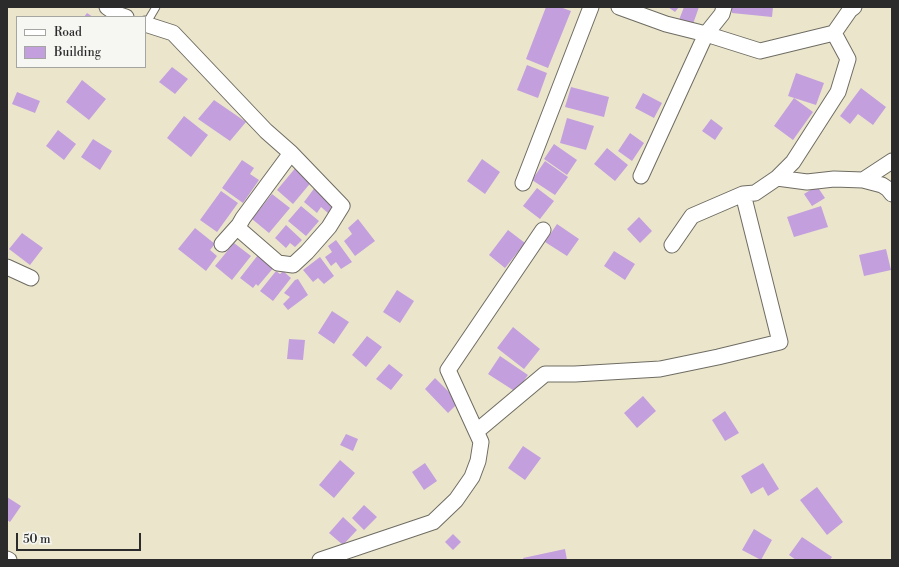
<!DOCTYPE html>
<style>
body{margin:0}
#map{position:relative;width:899px;height:567px;overflow:hidden;background:#ebe6cb;font-family:"Libre Bodoni",serif}
canvas{display:block}
.frame{position:absolute;inset:0;border:8px solid #2b2b2b;pointer-events:none}
.legend{position:absolute;left:16px;top:16px;width:130px;height:52px;box-sizing:border-box;background:#f6f6f2;border:1px solid #a5a5a2;margin:0;padding:5px 7px;list-style:none;font-size:12px;color:#2b2b2b}
.legend li{display:flex;align-items:center;gap:8px;height:20px}
.legend b{width:20px;border:1px solid #a5a5a2}
.scale{position:absolute;left:16px;top:533px;width:125px;height:18px;box-sizing:border-box;border:2px solid #2b2b2b;border-top:0;padding-left:5px;font-size:12px;line-height:14px;white-space:nowrap;color:#2b2b2b;-webkit-text-stroke:3px #f6f6f2;paint-order:stroke}
</style>
<div id="map">
<canvas width="899" height="567"></canvas>
<div class="frame"></div>
<ul class="legend">
<li><b style="height:5px;background:#fff"></b>Road</li>
<li><b style="height:11px;background:#c39fde"></b>Building</li>
</ul>
<div class="scale">50 m</div>
</div>
<script>
const ctx = document.querySelector('canvas').getContext('2d');
ctx.lineJoin = 'round';
function paint(path, color) {
  ctx.fillStyle = color;
  ctx.fill(path, 'evenodd');
}
function shape(rows) {
  const path = new Path2D();
  for (const r of rows) {
    path.moveTo(r[0], r[1]);
    for (let i = 2; i < r.length; i += 2) path.lineTo(r[i], r[i + 1]);
  }
  return path;
}
function trace(path, color, width, dash) {
  ctx.strokeStyle = color;
  ctx.lineWidth = width;
  ctx.lineCap = dash ? 'butt' : 'round';
  ctx.setLineDash(dash || []);
  ctx.stroke(path);
}
paint(shape([
 [546,7,560,7,571,11,548,68,526,59],
 [668,7,679,7,675,12],
 [684,7,699,7,693,24,679,20],
 [732,7,773,7,772,17,732,13],
 [87,13,93,17,84,17],
 [527,65,547,73,538,98,517,90],
 [172,67,188,79,175,94,159,82],
 [796,73,824,83,816,105,788,96],
 [82,80,106,99,89,120,66,102],
 [571,87,609,97,604,117,565,107],
 [861,88,886,107,873,125,858,114,850,124,840,116],
 [17,92,40,101,35,113,12,104],
 [643,93,662,103,654,118,635,108],
 [794,98,813,112,793,140,774,126],
 [214,100,246,122,230,141,198,119],
 [184,116,208,135,191,157,167,138],
 [567,118,594,126,586,150,560,143],
 [711,119,723,128,715,140,702,131],
 [58,130,76,144,64,160,46,146],
 [630,133,644,143,632,161,618,151],
 [93,139,112,151,100,170,81,157],
 [554,144,577,160,567,175,544,159],
 [607,148,628,165,615,181,594,164],
 [482,159,500,172,485,194,467,181],
 [242,160,254,168,250,174,259,180,243,203,222,188],
 [545,161,568,177,555,195,532,180],
 [297,166,313,180,293,204,277,190],
 [316,186,332,203,330,205,333,208,328,213,321,207,317,213,304,202],
 [817,186,825,198,812,206,804,194],
 [537,188,554,201,540,219,523,206],
 [221,191,238,203,217,232,200,220],
 [272,194,290,208,269,233,252,219],
 [301,206,319,221,306,236,288,221],
 [821,206,828,227,794,237,787,217],
 [639,217,652,231,640,243,627,229],
 [358,219,375,241,355,256,344,241,352,234,348,228],
 [557,224,579,239,567,256,545,242],
 [286,225,302,240,295,247,290,243,286,248,275,238],
 [195,228,215,244,210,250,217,256,206,271,178,249],
 [508,230,525,243,505,268,489,255],
 [22,233,43,248,30,265,9,249],
 [336,240,352,262,341,269,336,262,331,266,325,257,332,252,328,246],
 [234,243,251,256,232,280,215,266],
 [886,249,891,270,864,276,859,255],
 [614,251,635,264,625,280,604,266],
 [258,255,275,266,258,286,256,284,253,288,240,278],
 [320,257,334,276,324,284,318,278,313,282,303,270],
 [276,271,280,274,283,271,291,278,273,301,260,291],
 [298,279,308,295,288,310,283,304,290,297,284,293,295,280],
 [397,290,414,301,400,323,383,312],
 [332,311,349,322,334,344,318,333],
 [513,327,540,349,524,369,497,348],
 [367,336,382,347,366,367,352,355],
 [289,339,305,340,303,360,287,359],
 [500,356,528,375,516,392,488,374],
 [389,364,403,375,391,390,376,379],
 [435,378,459,402,448,413,425,389],
 [643,396,656,411,637,428,624,413],
 [725,411,739,433,725,441,712,420],
 [346,434,358,439,353,451,340,445],
 [523,446,541,458,525,480,508,468],
 [340,460,355,473,334,498,319,485],
 [425,463,437,481,424,490,412,472],
 [763,463,779,489,768,496,763,487,751,494,741,476],
 [817,487,843,522,827,535,800,500],
 [7,497,21,506,10,522,7,520],
 [364,505,377,517,364,530,352,518],
 [343,517,357,530,343,545,329,533],
 [754,529,772,540,761,560,742,550],
 [453,534,461,542,453,550,445,542],
 [802,537,832,557,830,560,796,560,789,555],
 [565,549,567,560,524,560,523,558]
]), '#c39fde');
const service = shape([
 [146,24,156,7]
]);
const minor = shape([
 [107,7,117,14,126,17],
 [619,7,666,24,706,34,760,51,834,33,850,10,854,7],
 [145,24,173,33,266,131,291,153,243,218,239,225,240,230,278,263,293,265,307,252,329,227,342,206,291,153],
 [641,176,706,34,722,14,724,7],
 [777,178,807,182,834,179,863,180,882,185,888,189,892,194],
 [863,180,892,161],
 [523,183,591,7],
 [222,244,239,225],
 [672,245,692,216,743,194,755,193,777,178,793,162,838,92,848,59,834,33],
 [7,267,31,278],
 [477,431,545,374,575,374,660,369,718,357,780,342,743,194],
 [7,559,9,560],
 [320,560,433,522,456,500,472,477,478,461,481,442,448,370,543,230]
]);
trace(service, '#6e6c63', 9);
trace(minor, '#6e6c63', 17);
trace(service, '#fff', 7);
trace(minor, '#fff', 15);
</script>
